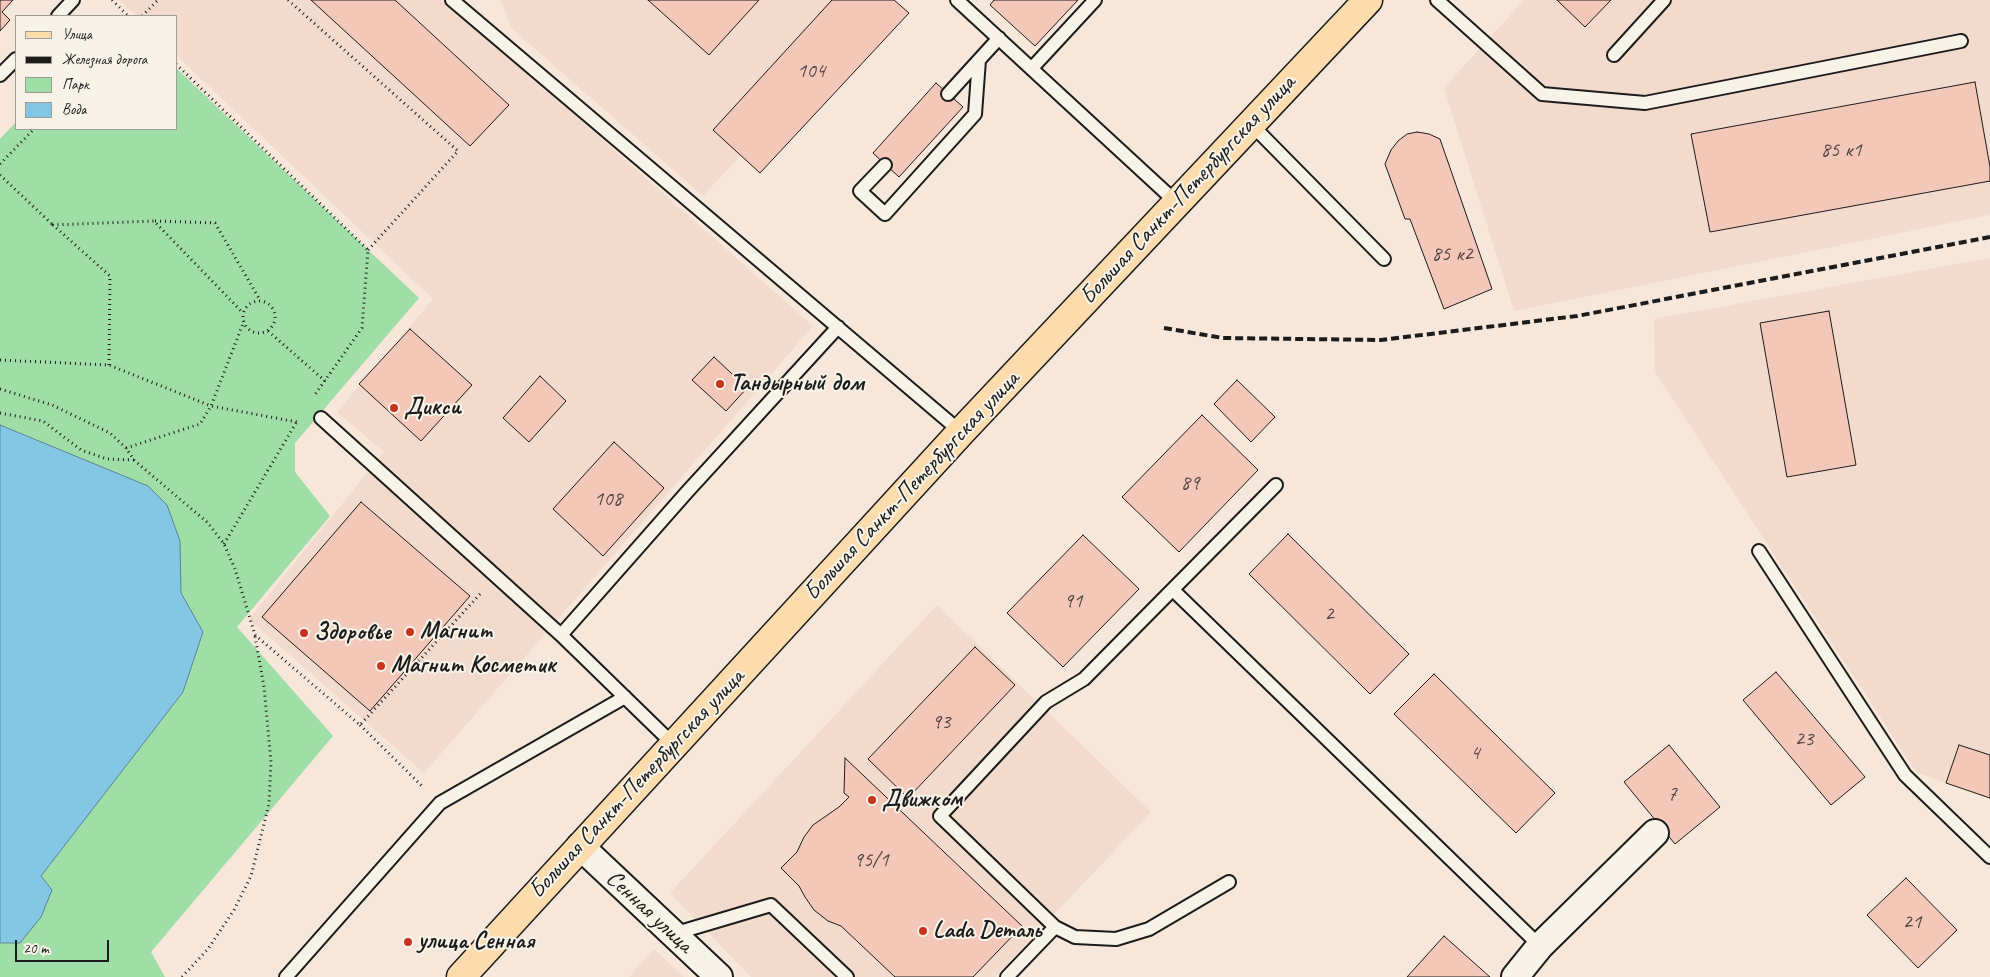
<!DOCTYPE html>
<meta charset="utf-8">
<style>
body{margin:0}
#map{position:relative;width:1990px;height:977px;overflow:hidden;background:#f7e7da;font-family:Caveat,sans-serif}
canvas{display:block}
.legend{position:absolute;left:15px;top:15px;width:162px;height:115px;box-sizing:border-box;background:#f7f3e8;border:1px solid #9f9d96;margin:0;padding:6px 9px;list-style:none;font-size:15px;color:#1c1c1c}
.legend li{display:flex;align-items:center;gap:10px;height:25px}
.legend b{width:25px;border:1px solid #9f9d96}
.scale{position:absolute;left:15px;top:940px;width:94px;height:22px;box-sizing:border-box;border:2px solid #1c1c1c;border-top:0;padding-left:6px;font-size:15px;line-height:18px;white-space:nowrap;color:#1c1c1c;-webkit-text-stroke:4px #f7f3e8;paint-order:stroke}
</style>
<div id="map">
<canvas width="1990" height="977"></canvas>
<ul class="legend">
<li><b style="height:6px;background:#fcdcac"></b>Улица</li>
<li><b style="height:6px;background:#1c1c1c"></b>Железная дорога</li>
<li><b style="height:14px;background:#9fdea7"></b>Парк</li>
<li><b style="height:14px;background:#84c7e5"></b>Вода</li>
</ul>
<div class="scale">20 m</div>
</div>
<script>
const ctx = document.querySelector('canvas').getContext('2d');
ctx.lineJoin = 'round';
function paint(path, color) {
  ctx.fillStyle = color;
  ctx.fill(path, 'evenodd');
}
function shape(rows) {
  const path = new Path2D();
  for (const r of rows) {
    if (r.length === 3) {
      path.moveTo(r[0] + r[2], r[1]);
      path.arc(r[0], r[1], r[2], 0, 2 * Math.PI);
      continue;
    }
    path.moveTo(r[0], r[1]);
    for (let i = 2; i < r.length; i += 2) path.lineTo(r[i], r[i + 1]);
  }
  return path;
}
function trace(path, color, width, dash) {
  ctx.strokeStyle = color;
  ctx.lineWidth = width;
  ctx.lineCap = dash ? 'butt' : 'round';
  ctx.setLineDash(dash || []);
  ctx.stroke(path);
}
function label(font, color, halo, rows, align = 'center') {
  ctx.font = font + ' Caveat,sans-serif';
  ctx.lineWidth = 4;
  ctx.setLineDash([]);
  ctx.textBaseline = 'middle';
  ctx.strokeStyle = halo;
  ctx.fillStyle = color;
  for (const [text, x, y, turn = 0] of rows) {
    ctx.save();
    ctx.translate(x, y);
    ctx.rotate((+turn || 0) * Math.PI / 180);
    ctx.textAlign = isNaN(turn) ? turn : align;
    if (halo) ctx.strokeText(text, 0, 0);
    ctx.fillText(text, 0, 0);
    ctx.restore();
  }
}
paint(shape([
 [119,0,445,0,813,326,424,773,249,619,384,452,337,412,433,299,176,55,176,16,136,16],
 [501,0,886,0,703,196,511,28],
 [1524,0,1990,0,1990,215,1514,311,1444,88],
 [1990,258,1990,799,1916,772,1655,372,1654,319],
 [937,605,1151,812,995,977,751,977,670,893],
 [654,949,684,977,629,977]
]), '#f2dacc');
paint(shape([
 [176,68,419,298,295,443,295,472,330,516,237,627,333,736,151,952,165,977,0,977,0,139,16,122,16,129,176,129]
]), '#9fdea7');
const water = shape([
 [0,425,148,486,167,505,180,541,181,593,203,632,183,692,41,876,52,890,41,917,20,943,0,943,0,425]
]);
paint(water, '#84c7e5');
trace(water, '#5a8395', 1);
const building = shape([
 [0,0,13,0,2,12,10,20,0,31,0,0],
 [311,0,395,0,509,105,470,146,311,0],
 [648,0,759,0,709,55,648,0],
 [832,0,894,0,909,13,760,173,713,130,832,0],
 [994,0,1078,0,1035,46,990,5,994,0],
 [1557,0,1611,0,1585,27,1557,0],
 [1975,82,1990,167,1990,181,1710,232,1691,134,1975,82],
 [936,83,963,107,899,177,873,153,936,83],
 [1417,132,1429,134,1440,139,1492,289,1444,309,1410,219,1405,219,1385,164,1391,150,1398,141,1407,134,1417,132],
 [1829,311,1856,465,1787,477,1760,323,1829,311],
 [410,329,472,385,421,441,359,384,410,329],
 [714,357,747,388,726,411,692,380,714,357],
 [540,376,566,401,529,442,503,418,540,376],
 [1237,380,1275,417,1251,442,1214,404,1237,380],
 [1202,415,1258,470,1179,552,1122,497,1202,415],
 [614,442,664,488,603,556,553,509,614,442],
 [361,502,470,596,370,711,262,617,361,502],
 [1288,534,1409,654,1370,694,1249,574,1288,534],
 [1083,535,1139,589,1063,667,1007,613,1083,535],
 [975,647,1015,685,908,798,868,759,975,647],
 [1776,672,1865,777,1831,805,1743,700,1776,672],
 [1434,674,1555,793,1516,833,1394,714,1434,674],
 [1669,745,1720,807,1675,844,1624,782,1669,745],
 [1959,745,1990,755,1990,798,1946,783,1959,745],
 [845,758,1022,926,973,977,895,977,841,926,828,921,814,910,805,897,799,886,781,868,797,852,804,837,813,825,839,807,849,797,844,793,845,758],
 [1906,878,1957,930,1918,968,1867,915,1906,878],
 [1444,936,1490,977,1407,977,1444,936]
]);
paint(building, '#f4c8b8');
trace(building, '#1c1c1c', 1);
const service = shape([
 [452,0,961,432],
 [957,0,1176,202],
 [1437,0,1542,94,1645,103,1961,41],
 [58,16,73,0],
 [1614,55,1664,0],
 [1032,68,1095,0],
 [0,75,16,59],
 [948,94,999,38],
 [1251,124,1384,259],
 [885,165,860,191,885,214,975,114,979,60],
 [321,418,561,635,673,744],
 [1759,551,1905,775,1990,857],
 [1173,590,1540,946],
 [561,635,687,492,838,327],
 [1055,927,1075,937,1116,939,1149,929,1229,882],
 [673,934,771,905,847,977],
 [286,977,440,803,625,697],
 [1007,977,1055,927,940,816,1046,702,1084,679,1276,485]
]);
const minor = shape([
 [580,846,719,977],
 [1515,977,1540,946,1655,833]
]);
const primary = shape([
 [461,977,961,432,1368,0]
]);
trace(service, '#1c1c1c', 16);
trace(minor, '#1c1c1c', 30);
trace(primary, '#1c1c1c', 31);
trace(shape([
 [112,0,128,16],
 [288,0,458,151,368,250],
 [142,16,158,0],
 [176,64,368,250,362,328,314,396],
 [0,164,34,129],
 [0,175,53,225],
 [155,221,215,223,260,300],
 [259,317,16],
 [268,331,325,381],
 [0,360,109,365,211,406,244,321],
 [109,365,110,276,53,225,154,221,243,313],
 [0,389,52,405,110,433,126,448,134,460,208,523,224,544,235,569,255,635,360,725,481,593],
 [0,413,43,421,81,450,107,459,134,460],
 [126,448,200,424,211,406,297,422],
 [224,544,296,423],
 [360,725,424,788],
 [182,977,208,949,234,910,251,876,269,804,271,762,264,687,255,636]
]), '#1c1c1c', 3, [1, 4]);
trace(service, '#f7f3e8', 12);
trace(minor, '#f7f3e8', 26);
trace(primary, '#fcdcac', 28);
trace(shape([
 [1164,328,1223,338,1381,340,1577,316,1990,237]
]), '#1c1c1c', 4, [8, 4]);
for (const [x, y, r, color] of [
 [720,384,5,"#c8321e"],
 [394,408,5,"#c8321e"],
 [410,632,5,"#c8321e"],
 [304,633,5,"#c8321e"],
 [381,666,5,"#c8321e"],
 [872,800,5,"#c8321e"],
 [923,931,5,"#c8321e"],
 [408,942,5,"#c8321e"]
]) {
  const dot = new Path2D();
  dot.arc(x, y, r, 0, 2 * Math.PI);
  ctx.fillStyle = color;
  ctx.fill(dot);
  trace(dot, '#f7f3e8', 2);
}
label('21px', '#524743', null, [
 ["104",811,71],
 ["85 к1",1841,150],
 ["85 к2",1452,254],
 ["89",1190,483],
 ["108",608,499],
 ["91",1073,601],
 ["2",1329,614],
 ["93",941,722],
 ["23",1804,739],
 ["4",1475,753],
 ["7",1672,794],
 ["95/1",871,860],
 ["21",1912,922]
]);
label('24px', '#1c1c1c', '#f7f3e8', [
 ["Большая Санкт-Петербургская улица",1188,190,-47],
 ["Большая Санкт-Петербургская улица",912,486,-47],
 ["Большая Санкт-Петербургская улица",637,784,-47],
 ["Сенная улица",649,912,43]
]);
label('bold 24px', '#1c1c1c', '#f7f3e8', [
 ["Тандырный дом",730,384],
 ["Дикси",404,408],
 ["Магнит",420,632],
 ["Здоровье",314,633],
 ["Магнит Косметик",391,666],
 ["Движком",882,800],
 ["Lada Dеталь",933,931],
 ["улица Сенная",418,942]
], 'left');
</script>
